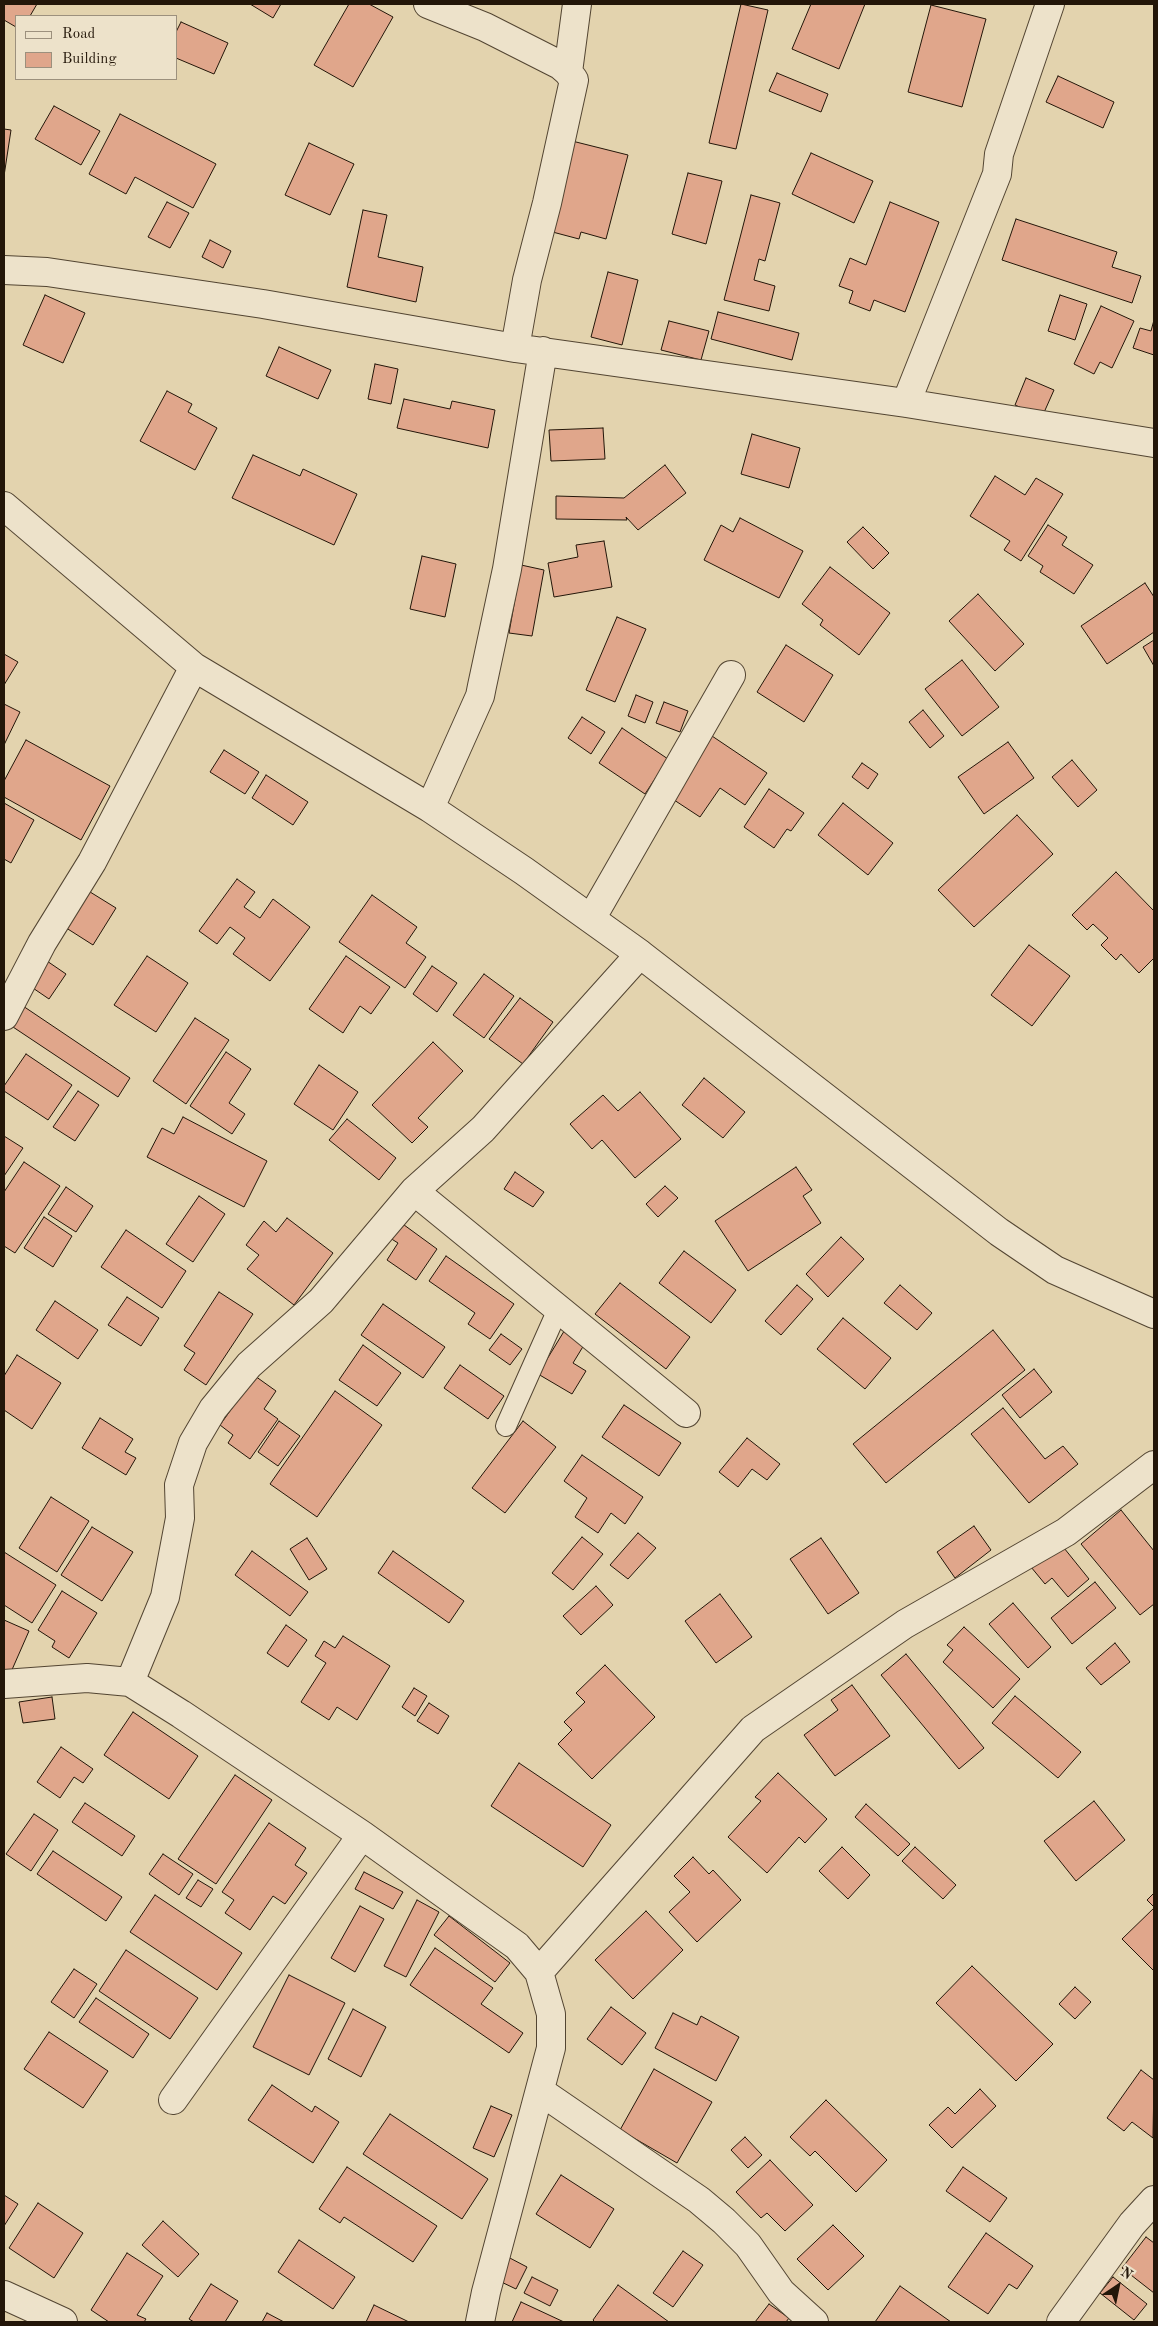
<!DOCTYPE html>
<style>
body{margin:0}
#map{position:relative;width:1158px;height:2326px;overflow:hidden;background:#e3d3ae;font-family:"Old Standard TT",serif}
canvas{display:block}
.frame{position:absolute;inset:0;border:5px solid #231609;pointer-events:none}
.legend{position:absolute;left:15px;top:15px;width:162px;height:65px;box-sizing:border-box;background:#ede2ca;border:1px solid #9c907d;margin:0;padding:6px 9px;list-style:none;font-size:15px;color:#231609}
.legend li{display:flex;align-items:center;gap:10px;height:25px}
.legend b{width:25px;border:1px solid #9c907d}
.north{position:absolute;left:1093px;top:2261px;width:50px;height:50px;-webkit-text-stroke:4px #ede2ca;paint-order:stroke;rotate:34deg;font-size:14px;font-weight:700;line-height:20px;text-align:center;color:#231609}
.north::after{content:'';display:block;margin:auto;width:18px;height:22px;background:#231609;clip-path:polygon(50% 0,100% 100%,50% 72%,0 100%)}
</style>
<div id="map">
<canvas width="1158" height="2326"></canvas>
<div class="frame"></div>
<ul class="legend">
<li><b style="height:6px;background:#ede2ca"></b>Road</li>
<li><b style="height:14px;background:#e0a68b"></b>Building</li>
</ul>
<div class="north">N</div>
</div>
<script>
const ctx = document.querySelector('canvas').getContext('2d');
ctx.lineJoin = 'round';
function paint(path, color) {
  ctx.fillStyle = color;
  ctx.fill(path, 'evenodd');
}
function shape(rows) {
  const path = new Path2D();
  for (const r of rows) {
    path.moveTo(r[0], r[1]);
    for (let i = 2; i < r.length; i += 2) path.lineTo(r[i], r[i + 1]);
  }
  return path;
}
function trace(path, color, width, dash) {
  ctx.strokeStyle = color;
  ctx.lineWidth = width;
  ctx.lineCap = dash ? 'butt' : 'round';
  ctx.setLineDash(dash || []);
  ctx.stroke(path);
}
const building = shape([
 [4,4,37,4,30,16,16,16,16,27,4,20,4,4],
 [250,4,281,4,273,18,250,4],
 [349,4,369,4,393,17,353,87,314,65,349,4],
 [741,4,768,10,736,149,709,143,741,4],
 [811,4,865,4,839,69,792,49,811,4],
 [931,5,986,19,962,107,908,92,931,5],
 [181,22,228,43,214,74,176,58,176,32,181,22],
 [777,73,828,94,821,112,769,91,777,73],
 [1058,76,1114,102,1103,128,1046,102,1058,76],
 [54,106,100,131,81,165,35,139,54,106],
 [120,114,216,164,193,208,135,177,126,194,89,174,120,114],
 [4,129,11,130,4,176,4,129],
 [568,140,628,155,606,239,581,232,579,239,545,230,568,140],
 [309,143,354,164,330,215,285,195,309,143],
 [811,153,873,181,854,223,792,194,811,153],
 [688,173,722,181,706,244,672,234,688,173],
 [751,195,780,203,765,261,759,259,754,280,775,286,769,311,724,300,751,195],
 [167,202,189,213,170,248,148,237,167,202],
 [890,202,939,222,905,312,874,300,870,311,849,303,853,291,839,286,850,258,866,265,890,202],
 [363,210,387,215,378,257,423,267,416,302,347,287,363,210],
 [1016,219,1117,252,1112,267,1141,276,1132,303,1002,260,1016,219],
 [210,240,231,251,223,268,202,257,210,240],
 [608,272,638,280,622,345,591,337,608,272],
 [45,295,85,313,63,363,23,345,45,295],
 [1060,295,1087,304,1075,340,1048,331,1060,295],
 [1101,306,1134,321,1112,368,1100,362,1094,374,1074,364,1101,306],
 [718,312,799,333,792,360,711,339,718,312],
 [1154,320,1154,355,1133,348,1140,328,1151,331,1154,320],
 [669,321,709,331,701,360,661,350,669,321],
 [279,347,331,370,318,399,266,376,279,347],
 [375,364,398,369,391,404,368,399,375,364],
 [1026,378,1054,390,1042,417,1015,405,1026,378],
 [167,391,192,404,188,412,217,428,195,470,140,441,167,391],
 [404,399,450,409,452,401,495,410,488,448,397,428,404,399],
 [603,428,605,459,551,461,549,430,603,428],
 [752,434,800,448,789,488,741,474,752,434],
 [253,455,300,476,303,469,357,494,334,545,232,498,253,455],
 [665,465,686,493,638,530,626,517,627,520,556,519,556,496,624,498,665,465],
 [995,476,1025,495,1036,478,1063,494,1021,561,1004,550,1010,541,970,516,995,476],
 [740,518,803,551,779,598,704,560,721,525,733,532,740,518],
 [1048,525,1067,537,1062,545,1093,565,1074,594,1040,572,1043,566,1028,556,1048,525],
 [863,527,889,553,873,569,847,542,863,527],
 [604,541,612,587,554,597,548,563,578,557,576,545,604,541],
 [422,556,456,564,445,617,410,609,422,556],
 [521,565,544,570,532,636,509,633,521,565],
 [830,567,890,613,859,655,820,625,823,620,802,604,830,567],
 [1145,583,1154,597,1154,632,1107,664,1081,626,1145,583],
 [978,594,1024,644,995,671,949,621,978,594],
 [617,617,646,629,615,702,586,690,617,617],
 [1154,640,1154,666,1143,647,1154,640],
 [786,645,833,675,804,722,757,692,786,645],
 [4,654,18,662,4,685,4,654],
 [962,660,999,707,962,736,925,689,962,660],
 [636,695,653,702,645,723,628,716,636,695],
 [664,702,688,711,680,732,656,723,664,702],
 [4,704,20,712,4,745,4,704],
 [923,710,944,736,930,748,909,722,923,710],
 [582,717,605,732,591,754,568,738,582,717],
 [622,728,668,759,645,794,599,763,622,728],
 [709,734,767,773,745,805,720,788,700,817,668,796,709,734],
 [26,740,110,786,81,840,4,797,4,781,26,740],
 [1008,742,1034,778,984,814,958,777,1008,742],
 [224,750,259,772,245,794,210,772,224,750],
 [1072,760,1097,790,1078,807,1052,777,1072,760],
 [862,763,878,774,868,789,852,777,862,763],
 [266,775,308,802,293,825,252,798,266,775],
 [769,789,804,813,791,831,787,829,774,848,744,827,769,789],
 [4,803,34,820,11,863,4,859,4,803],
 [843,803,893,843,868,875,818,835,843,803],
 [1017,815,1053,854,974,927,938,890,1017,815],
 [1116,872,1154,911,1154,958,1139,973,1121,954,1116,960,1101,945,1108,938,1093,924,1087,930,1072,915,1116,872],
 [237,879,255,892,244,907,260,918,273,899,310,927,270,981,233,954,245,938,230,927,217,944,199,931,237,879],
 [82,887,116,908,93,945,60,924,82,887],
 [372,895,417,927,406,943,426,957,405,988,339,942,372,895],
 [1029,945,1070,976,1032,1026,991,995,1029,945],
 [147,956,188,983,156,1032,114,1005,147,956],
 [346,956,390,987,371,1014,360,1006,343,1033,309,1009,346,956],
 [44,959,66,974,49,999,27,984,44,959],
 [432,966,457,983,437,1012,413,994,432,966],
 [484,974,514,996,484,1038,453,1015,484,974],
 [520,998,553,1022,523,1064,489,1039,520,998],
 [20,1004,130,1078,118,1097,7,1023,20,1004],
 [195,1018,229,1040,186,1104,153,1081,195,1018],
 [433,1042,463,1071,418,1118,428,1127,412,1143,372,1105,433,1042],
 [226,1052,251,1069,229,1103,245,1114,232,1134,190,1106,226,1052],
 [26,1054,72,1085,48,1120,4,1091,4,1086,26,1054],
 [319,1065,358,1092,333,1130,294,1104,319,1065],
 [704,1078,745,1112,723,1138,682,1105,704,1078],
 [78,1091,99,1105,75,1141,53,1127,78,1091],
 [640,1092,681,1139,635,1178,602,1140,592,1149,570,1124,603,1095,618,1111,640,1092],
 [183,1117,267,1161,244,1207,147,1157,162,1128,174,1134,183,1117],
 [347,1119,396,1158,379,1180,329,1140,347,1119],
 [4,1136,23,1148,4,1176,4,1136],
 [24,1162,60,1186,15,1253,4,1246,4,1192,24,1162],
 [796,1167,812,1190,803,1196,821,1223,748,1271,715,1221,796,1167],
 [515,1172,544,1192,533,1207,504,1189,515,1172],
 [665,1186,678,1198,658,1217,646,1204,665,1186],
 [66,1187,93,1206,76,1232,48,1214,66,1187],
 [199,1196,225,1214,193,1262,166,1244,199,1196],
 [44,1217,72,1236,53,1267,24,1248,44,1217],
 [287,1218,333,1253,294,1305,247,1269,259,1255,246,1245,264,1221,276,1232,287,1218],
 [400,1222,437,1249,416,1280,387,1260,398,1243,390,1238,400,1222],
 [126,1230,186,1271,162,1308,101,1267,126,1230],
 [841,1237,864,1259,828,1297,806,1274,841,1237],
 [684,1251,736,1290,711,1323,659,1283,684,1251],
 [446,1256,514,1304,490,1339,468,1324,475,1313,429,1281,446,1256],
 [620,1283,690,1337,666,1369,595,1314,620,1283],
 [797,1285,813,1299,781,1335,765,1321,797,1285],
 [900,1285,932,1313,917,1330,884,1303,900,1285],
 [219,1292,253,1314,206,1385,184,1370,195,1353,184,1346,219,1292],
 [127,1297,159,1318,141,1346,108,1325,127,1297],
 [55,1301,98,1330,78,1359,36,1330,55,1301],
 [383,1304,445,1347,423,1378,361,1335,383,1304],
 [843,1318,891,1358,865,1389,817,1349,843,1318],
 [566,1328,587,1340,573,1363,586,1371,572,1394,538,1374,566,1328],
 [993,1330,1025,1370,886,1483,853,1444,993,1330],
 [501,1334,522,1349,510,1365,489,1350,501,1334],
 [363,1345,401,1373,377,1406,339,1380,363,1345],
 [17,1355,61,1383,32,1429,4,1410,4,1376,17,1355],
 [460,1365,504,1396,488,1419,444,1388,460,1365],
 [1034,1369,1052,1392,1020,1418,1002,1395,1034,1369],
 [255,1376,276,1391,264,1409,278,1419,250,1459,228,1443,233,1435,220,1425,255,1376],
 [335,1391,382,1425,317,1517,270,1484,335,1391],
 [624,1405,681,1443,659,1476,602,1437,624,1405],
 [1003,1408,1045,1459,1063,1446,1078,1464,1029,1503,971,1434,1003,1408],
 [100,1418,133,1439,125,1452,136,1458,126,1475,82,1448,100,1418],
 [279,1421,300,1436,278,1466,258,1452,279,1421],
 [523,1421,556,1447,505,1513,472,1488,523,1421],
 [747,1438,780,1464,767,1480,752,1469,738,1487,719,1472,747,1438],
 [582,1455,643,1497,625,1524,611,1513,598,1533,575,1517,587,1498,564,1481,582,1455],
 [51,1497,89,1521,57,1572,19,1548,51,1497],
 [1121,1510,1154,1551,1154,1604,1140,1615,1081,1544,1121,1510],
 [974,1526,991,1550,955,1578,937,1552,974,1526],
 [92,1527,133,1552,102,1601,61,1575,92,1527],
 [638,1533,656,1548,628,1579,610,1565,638,1533],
 [582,1537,603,1554,573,1590,552,1573,582,1537],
 [307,1538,327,1569,309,1580,290,1549,307,1538],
 [821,1538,859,1593,828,1614,790,1559,821,1538],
 [1060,1543,1089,1579,1068,1597,1052,1578,1045,1584,1031,1567,1060,1543],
 [252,1551,308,1592,290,1616,235,1575,252,1551],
 [393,1551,464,1601,449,1623,378,1573,393,1551],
 [4,1552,56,1585,32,1623,4,1605,4,1552],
 [1095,1582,1116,1608,1072,1644,1051,1618,1095,1582],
 [596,1586,613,1605,581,1635,563,1616,596,1586],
 [62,1591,97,1613,69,1658,52,1647,55,1641,38,1630,62,1591],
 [720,1594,752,1637,716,1663,685,1621,720,1594],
 [1013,1603,1051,1647,1028,1668,989,1624,1013,1603],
 [4,1620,29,1631,11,1672,4,1669,4,1620],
 [286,1625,307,1640,288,1667,267,1653,286,1625],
 [964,1627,1020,1679,993,1708,943,1662,953,1650,947,1645,964,1627],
 [343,1636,390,1666,357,1720,337,1707,329,1720,301,1702,326,1663,315,1656,324,1641,335,1648,343,1636],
 [1115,1643,1130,1662,1101,1685,1086,1668,1115,1643],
 [906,1654,984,1748,959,1769,881,1675,906,1654],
 [605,1665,655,1717,592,1779,558,1744,572,1730,564,1722,585,1702,576,1693,605,1665],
 [852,1685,890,1736,835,1776,804,1735,838,1710,831,1700,852,1685],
 [414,1688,427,1696,415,1716,402,1707,414,1688],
 [1015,1696,1081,1752,1058,1778,992,1723,1015,1696],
 [52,1697,55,1719,23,1723,19,1702,52,1697],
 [429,1703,449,1716,438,1734,417,1721,429,1703],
 [133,1712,198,1756,169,1799,104,1755,133,1712],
 [61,1747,93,1769,83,1783,74,1777,60,1798,37,1782,61,1747],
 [519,1763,611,1825,583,1867,491,1806,519,1763],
 [778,1773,827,1819,805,1843,799,1837,767,1873,728,1837,761,1801,755,1797,778,1773],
 [235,1775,272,1800,216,1884,178,1859,235,1775],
 [1094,1801,1125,1840,1076,1881,1044,1841,1094,1801],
 [85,1803,135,1836,122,1856,72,1822,85,1803],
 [866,1804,910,1844,898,1856,855,1817,866,1804],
 [34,1814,58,1830,31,1871,6,1854,34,1814],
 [269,1823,306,1848,295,1865,307,1873,285,1904,273,1896,250,1930,225,1913,234,1900,222,1892,269,1823],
 [842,1847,870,1875,848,1899,819,1871,842,1847],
 [915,1847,956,1885,943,1899,902,1861,915,1847],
 [53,1851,122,1897,106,1921,37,1874,53,1851],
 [163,1854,193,1874,179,1895,149,1874,163,1854],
 [693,1857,709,1874,713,1870,741,1900,697,1942,669,1912,690,1892,674,1876,693,1857],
 [364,1872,403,1892,393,1909,355,1889,364,1872],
 [198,1880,213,1889,201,1907,186,1898,198,1880],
 [1154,1893,1154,1907,1147,1900,1154,1893],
 [155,1895,242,1953,217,1990,130,1932,155,1895],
 [417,1900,439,1912,406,1977,384,1966,417,1900],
 [360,1906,384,1919,355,1972,331,1958,360,1906],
 [1154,1908,1154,1971,1122,1939,1154,1908],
 [646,1911,683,1950,633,1999,595,1960,646,1911],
 [449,1916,510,1963,495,1982,434,1935,449,1916],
 [435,1948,493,1988,481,2004,523,2033,509,2053,410,1985,435,1948],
 [126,1950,198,1998,170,2039,99,1991,126,1950],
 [972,1966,1053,2044,1016,2081,936,2003,972,1966],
 [74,1969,97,1984,74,2018,51,2002,74,1969],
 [289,1975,345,2003,309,2075,253,2047,289,1975],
 [1075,1987,1091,2002,1075,2019,1059,2004,1075,1987],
 [96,1998,149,2034,133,2058,79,2022,96,1998],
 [611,2007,646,2033,622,2065,587,2039,611,2007],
 [353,2009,386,2027,361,2077,328,2059,353,2009],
 [673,2013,697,2025,701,2016,739,2037,716,2081,655,2048,673,2013],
 [49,2032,108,2071,83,2108,24,2069,49,2032],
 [654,2069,712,2102,677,2163,620,2130,654,2069],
 [1141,2070,1154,2080,1153,2138,1132,2122,1124,2131,1107,2118,1141,2070],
 [272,2085,312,2112,315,2106,339,2122,313,2163,248,2120,272,2085],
 [980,2089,996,2106,952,2148,929,2125,948,2107,955,2114,980,2089],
 [826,2100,887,2160,856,2192,815,2151,810,2156,790,2137,826,2100],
 [491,2106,512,2115,494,2157,473,2148,491,2106],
 [390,2114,488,2179,462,2219,363,2154,390,2114],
 [745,2137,762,2155,748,2168,731,2150,745,2137],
 [770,2160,813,2205,785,2231,767,2213,761,2218,736,2192,770,2160],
 [347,2167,437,2226,413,2262,344,2217,340,2223,319,2209,347,2167],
 [963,2167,1007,2198,990,2222,946,2191,963,2167],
 [561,2175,614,2209,590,2248,536,2214,561,2175],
 [4,2195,18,2204,4,2226,4,2195],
 [38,2203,83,2233,54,2278,9,2248,38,2203],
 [163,2221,199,2254,178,2277,142,2245,163,2221],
 [833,2225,864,2256,828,2290,797,2259,833,2225],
 [986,2233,1033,2266,1017,2289,1009,2284,988,2314,948,2287,986,2233],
 [1146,2237,1154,2243,1154,2293,1122,2268,1146,2237],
 [299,2240,355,2277,333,2309,278,2272,299,2240],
 [683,2251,703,2265,673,2307,653,2293,683,2251],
 [127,2253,163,2276,137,2315,146,2319,144,2322,109,2322,91,2310,127,2253],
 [506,2256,527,2267,516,2289,495,2279,506,2256],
 [532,2277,558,2290,550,2306,524,2293,532,2277],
 [1113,2277,1147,2304,1134,2320,1100,2293,1113,2277],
 [211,2284,238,2301,225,2322,194,2322,189,2319,211,2284],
 [618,2285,669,2322,595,2322,593,2320,618,2285],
 [900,2286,951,2322,875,2322,900,2286],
 [521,2302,564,2322,512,2322,521,2302],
 [769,2304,789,2318,786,2322,755,2322,769,2304],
 [374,2305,409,2322,366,2322,374,2305],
 [267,2313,284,2322,262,2322,267,2313]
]);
paint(building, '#e0a68b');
trace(building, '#231609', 1);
const service = shape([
 [506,1426,559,1307]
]);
const minor = shape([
 [428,4,485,27,560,65,568,72,574,80,547,203,527,280,515,348],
 [568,72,577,4],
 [4,270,47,272,263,304,515,348,906,403,1154,443],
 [906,403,997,174,999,154,1050,4],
 [4,506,194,667,430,808,524,871,640,954,999,1232,1055,1270,1154,1314],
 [430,808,480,696,482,686,507,569,543,351],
 [591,919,731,675],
 [4,1016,42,943,92,862,194,667],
 [414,1191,686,1413],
 [130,1682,165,1597,180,1518,179,1485,193,1443,213,1409,249,1365,321,1301,414,1191,483,1129,640,954],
 [4,1684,87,1678,130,1682,181,1714,362,1835,517,1946,539,1972,551,2014,551,2048,486,2292,480,2322],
 [539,1972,753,1729,905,1624,1066,1532,1154,1465],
 [540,2091,699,2200,724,2221,748,2245,781,2292,814,2322],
 [173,2100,362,1835],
 [4,2295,63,2322],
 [1061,2322,1132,2224,1154,2200]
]);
trace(service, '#534532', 22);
trace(minor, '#534532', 30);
trace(service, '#ede2ca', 20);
trace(minor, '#ede2ca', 28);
</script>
